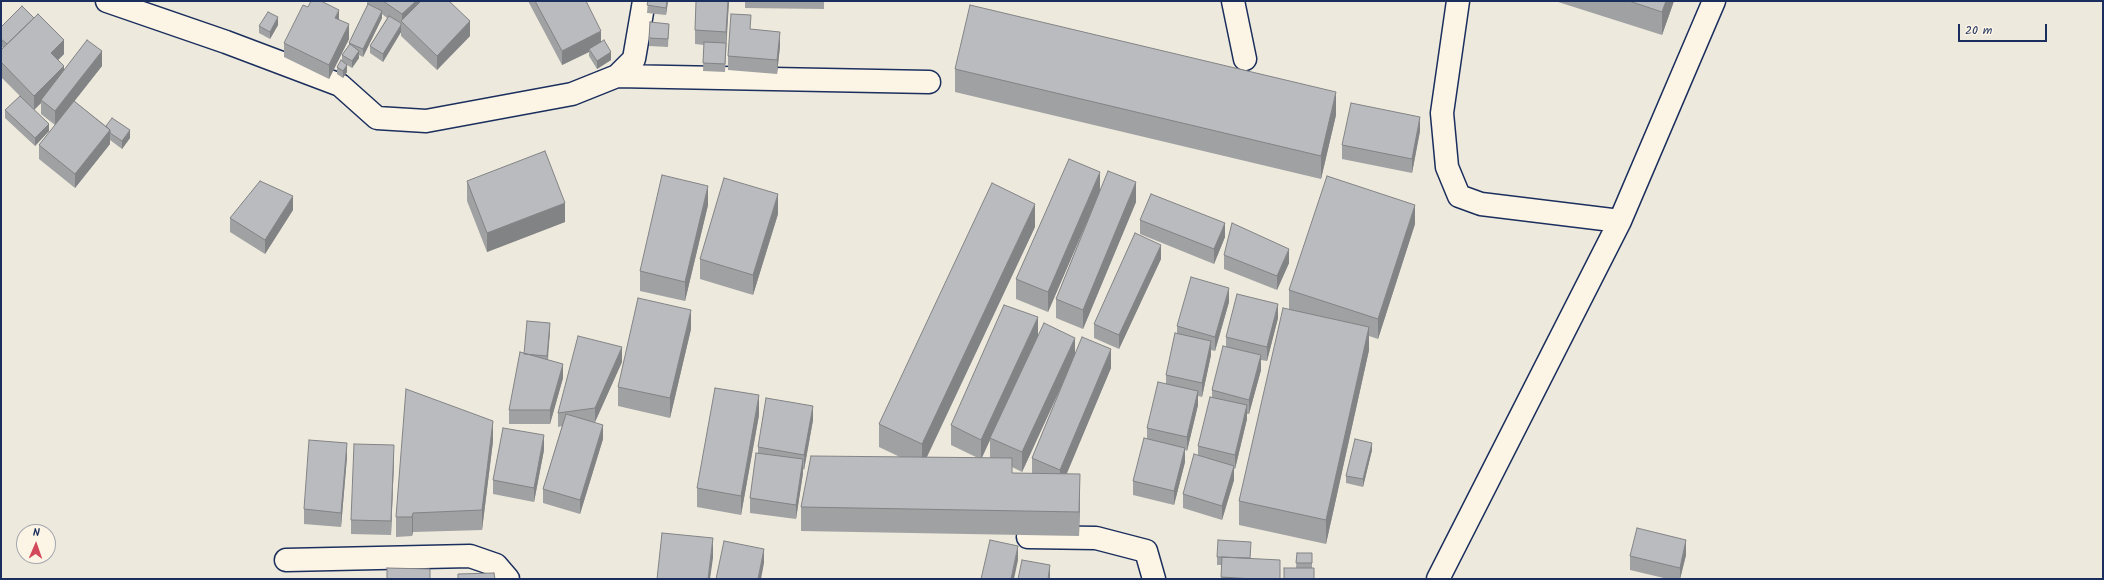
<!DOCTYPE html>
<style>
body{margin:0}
#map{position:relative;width:2104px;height:580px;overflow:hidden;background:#eee9dd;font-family:Kalam,sans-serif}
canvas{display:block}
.frame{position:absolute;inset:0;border:2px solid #1b2f5e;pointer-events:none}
.north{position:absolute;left:16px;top:524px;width:40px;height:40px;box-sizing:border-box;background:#fcf5e5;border:1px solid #a2a6af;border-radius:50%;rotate:2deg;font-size:11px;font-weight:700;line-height:16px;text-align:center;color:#1b2f5e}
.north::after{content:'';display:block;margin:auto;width:14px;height:18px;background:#d1495b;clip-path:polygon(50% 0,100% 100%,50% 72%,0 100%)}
.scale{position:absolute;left:1958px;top:24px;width:89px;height:18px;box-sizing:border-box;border:2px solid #1b2f5e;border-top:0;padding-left:5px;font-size:12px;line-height:14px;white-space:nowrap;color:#1b2f5e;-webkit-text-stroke:3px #fcf5e5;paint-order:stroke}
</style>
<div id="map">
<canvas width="2104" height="580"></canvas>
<div class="frame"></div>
<div class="north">N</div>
<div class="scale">20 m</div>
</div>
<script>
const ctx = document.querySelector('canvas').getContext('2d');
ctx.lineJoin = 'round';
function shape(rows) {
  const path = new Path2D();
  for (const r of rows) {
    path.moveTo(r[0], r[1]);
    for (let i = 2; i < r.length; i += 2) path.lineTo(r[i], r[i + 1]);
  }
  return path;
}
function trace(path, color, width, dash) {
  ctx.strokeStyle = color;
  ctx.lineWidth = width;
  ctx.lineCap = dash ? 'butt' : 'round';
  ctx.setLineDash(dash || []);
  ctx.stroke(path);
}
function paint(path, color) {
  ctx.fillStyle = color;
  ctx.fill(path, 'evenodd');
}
const minor = shape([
 [107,1,226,42,340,85,377,118,426,121,572,94,617,76,634,59,644,1],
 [1233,1,1245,59],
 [1458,1,1442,113,1447,167,1459,196,1481,204,1620,221],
 [617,76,929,82],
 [1028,537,1096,538,1146,551,1154,579],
 [286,560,470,556,496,565,508,579],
 [1438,579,1620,221,1714,1]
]);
trace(minor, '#1b2f5e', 25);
trace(minor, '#fcf5e5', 22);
paint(shape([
 [367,1,449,1,470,36,437,70,401,36,401,32,383,62,370,53,370,46,387,18,382,14,382,18,363,57,359,55,359,58,352,68,347,65,347,72,343,78,337,74,337,67,342,62,342,55,349,45,349,43,368,5,367,4],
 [528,1,586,1,601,41,611,60,597,69,589,56,589,52,562,65],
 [648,1,668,1,666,15,647,13],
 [729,1,725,72,703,71,704,45,695,44,695,30],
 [745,1,824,1,824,9,745,8],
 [1555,1,1674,1,1662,35],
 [308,7,339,19,349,39,329,79,284,57,284,43],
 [669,24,668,47,649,46,649,38],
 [278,25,270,39,259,33,259,26],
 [1,27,64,54,58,60,64,69,102,66,74,101,106,126,130,138,122,149,110,140,110,144,75,188,39,159,39,145,55,125,41,114,41,103,34,109,49,131,35,146,5,118,5,110,20,96,1,77,1,50,3,48,1,46],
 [751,29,780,46,777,74,728,70,728,56],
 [955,69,1336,115,1321,179,955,92],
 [1420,131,1412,173,1342,159,1342,145],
 [467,181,565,222,487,252,467,201],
 [1100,191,1136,202,1083,329,1056,318,1056,299,1093,207,1048,312,1016,299,1016,279],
 [708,205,685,301,640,291,640,271],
 [293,210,265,254,230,232,230,218],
 [778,214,753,295,700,279,700,259],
 [1140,220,1225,237,1214,264,1140,234],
 [1415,224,1378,339,1369,336,1369,350,1326,544,1239,525,1239,501,1289,309,1289,290],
 [1035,227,927,457,978,458,951,445,951,425,1038,335,1075,355,1111,368,1066,474,1080,498,1079,536,801,531,801,507,900,457,879,447,879,424],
 [1065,378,1032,458,1032,474,1012,473,1012,467,1022,472],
 [990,440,990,457,991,458,982,458],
 [1224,255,1289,263,1277,290,1224,269],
 [1161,259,1119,349,1094,338,1094,324],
 [1229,302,1215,351,1211,350,1211,355,1202,397,1198,396,1198,405,1187,451,1185,450,1185,462,1174,505,1133,495,1133,481,1147,439,1147,428,1166,384,1166,375,1177,334,1177,326],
 [1278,318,1267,361,1261,360,1261,370,1249,414,1247,414,1247,419,1235,469,1234,469,1234,480,1222,520,1183,508,1183,494,1198,455,1198,446,1212,397,1212,390,1226,346,1226,337],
 [691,329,670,418,618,406,618,387],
 [550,331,548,360,563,378,550,424,509,424,509,410,524,353],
 [622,362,595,422,594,422,603,439,580,514,543,503,543,489,562,426,558,427,558,413],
 [759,415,741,515,697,507,697,488],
 [813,420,804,470,803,469,803,473,796,519,750,513,750,498,758,453,758,447],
 [493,441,482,530,413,532,412,536,396,537,396,517],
 [544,450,534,502,493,494,493,480],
 [1372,450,1363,487,1346,483,1346,476],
 [347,457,341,527,304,524,304,509],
 [394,460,391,535,351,534,351,520],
 [1251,550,1250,558,1280,579,1221,579,1222,565,1217,565,1217,557],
 [1297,553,1312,553,1312,568,1296,568],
 [1686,555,1680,579,1668,579,1630,570,1630,556]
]), '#a0a1a3');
paint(shape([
 [416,1,432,1,402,23,402,14],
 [667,1,668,1,666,15,666,8],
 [728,1,729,1,726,46,726,32],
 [1666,1,1674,1,1662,35,1662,12],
 [339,10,339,24,335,18],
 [382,11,382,18,363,57,363,49],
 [278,17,278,25,270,39,270,32],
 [470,21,470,36,437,70,437,56],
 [349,24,349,39,329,79,329,65],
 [401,25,401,32,383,62,383,54],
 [601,31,601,45,589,49,589,52,562,65,562,51],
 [780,32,780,46,777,74,777,60],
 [64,40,64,54,51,67,51,53],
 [102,51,102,66,55,126,55,111],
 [359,51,359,58,352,68,352,61],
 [611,52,611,60,597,69,597,61],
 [347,65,347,72,343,78,343,71],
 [64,66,64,80,41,100,41,103,34,110,34,96],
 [1336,92,1336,115,1321,179,1321,156],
 [1420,117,1420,131,1412,173,1412,159],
 [49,124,49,131,35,146,35,138],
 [110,130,110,144,75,188,75,174],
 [130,130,130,138,122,149,122,141],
 [1100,172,1100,192,1048,312,1048,292],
 [1136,182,1136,202,1083,329,1083,310],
 [708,186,708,205,685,301,685,282],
 [778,194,778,214,753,295,753,275],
 [293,196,293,210,265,254,265,240],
 [565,203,565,222,487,252,487,233],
 [1035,204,1035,227,922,467,922,444],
 [1415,205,1415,224,1378,339,1378,319],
 [1225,223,1225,237,1214,264,1214,249],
 [1161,245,1161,259,1119,349,1119,335],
 [1289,249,1289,263,1277,290,1277,276],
 [1229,288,1229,302,1215,351,1215,337],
 [1278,304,1278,318,1267,361,1267,347],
 [691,310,691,329,670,418,670,398],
 [1038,317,1038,336,990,438,990,440,981,459,981,440],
 [550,323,550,331,547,363,547,356],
 [1369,327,1369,350,1326,544,1326,520],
 [1075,338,1075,357,1022,472,1022,452],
 [1211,341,1211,355,1202,397,1202,383],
 [622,347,622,362,595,422,595,408],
 [1111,349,1111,368,1060,490,1060,470],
 [1261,355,1261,370,1249,414,1249,400],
 [563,364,563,378,550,424,550,410],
 [1198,391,1198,405,1187,451,1187,437],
 [759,395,759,415,741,515,741,496],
 [1247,405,1247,419,1235,469,1235,455],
 [813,406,813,420,804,470,804,455],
 [493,421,493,441,482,530,482,510],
 [603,425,603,439,580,514,580,500],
 [544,435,544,450,534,502,534,488],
 [347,443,347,457,341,527,341,513],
 [1372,443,1372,450,1363,487,1363,479],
 [394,445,394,460,391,535,391,521],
 [1185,448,1185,462,1174,505,1174,491],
 [803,459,803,473,796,519,796,505],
 [1234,466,1234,480,1222,520,1222,506],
 [1080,474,1080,498,1079,536,1079,512],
 [413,513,413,532,412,536,412,517],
 [713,538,713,558,710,579,708,579],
 [1686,540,1686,555,1680,579,1680,568],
 [1018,546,1018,560,1014,579,1011,579],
 [764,549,764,563,761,579,758,579],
 [1050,565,1050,579,1048,579]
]), '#828385');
const building = shape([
 [311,1,321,1,339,10,335,18,349,24,329,65,284,43,303,5,308,7,311,1],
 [383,1,416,1,402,14,383,1],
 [421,1,449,1,470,21,437,56,401,21,421,1],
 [535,1,586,1,601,31,562,51,535,1],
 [648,1,667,1,666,8,647,5,648,1],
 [696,1,728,1,726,32,695,30,696,1],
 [1629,1,1666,1,1662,12,1629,1],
 [368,4,382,11,363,49,349,43,368,4],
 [970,5,1336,92,1321,156,955,69,970,5],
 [22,6,34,18,7,44,1,39,1,27,22,6],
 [268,12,278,17,270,32,259,26,268,12],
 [38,14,64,40,51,53,64,66,34,96,1,62,1,50,38,14],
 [731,14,751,15,750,29,780,32,777,60,728,56,731,14],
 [389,16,401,23,401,25,383,54,370,46,389,16],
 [650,22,669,24,668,39,649,38,650,22],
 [87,40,102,51,55,111,41,100,87,40],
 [604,40,611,52,597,61,589,49,604,40],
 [704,42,726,43,725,64,703,63,704,42],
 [350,44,359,51,352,61,342,55,350,44],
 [341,60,347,65,343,71,337,67,341,60],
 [20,96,49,124,35,138,5,110,20,96],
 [74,101,110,130,75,174,39,145,74,101],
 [1351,103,1420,117,1412,159,1342,145,1351,103],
 [112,118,130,130,122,141,110,133,110,130,106,126,112,118],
 [545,151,565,203,487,233,467,181,545,151],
 [1069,159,1100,172,1048,292,1016,279,1069,159],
 [1108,171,1136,182,1083,310,1056,299,1108,171],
 [662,175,708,186,685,282,640,271,662,175],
 [1327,176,1415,205,1378,319,1289,290,1327,176],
 [724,178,778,194,753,275,700,259,724,178],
 [260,181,293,196,265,240,230,218,260,181],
 [992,183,1035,204,922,444,879,424,992,183],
 [1151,194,1225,223,1214,249,1140,220,1151,194],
 [1232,223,1289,249,1277,276,1224,255,1232,223],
 [1135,233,1161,245,1119,335,1094,324,1135,233],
 [1191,277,1229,288,1215,337,1177,326,1191,277],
 [1237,294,1278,304,1267,347,1226,337,1237,294],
 [638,298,691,310,670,398,618,387,638,298],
 [1004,305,1038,317,981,440,951,425,1004,305],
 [1283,308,1369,327,1326,520,1239,501,1283,308],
 [527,321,550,323,547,356,524,354,527,321],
 [1044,323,1075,338,1022,452,990,438,1044,323],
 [1175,333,1211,341,1202,383,1166,375,1175,333],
 [578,336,622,347,595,408,558,413,578,336],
 [1082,337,1111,349,1060,470,1032,458,1082,337],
 [1223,346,1261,355,1249,400,1212,390,1223,346],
 [520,352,563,364,550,410,509,410,520,352],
 [1158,382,1198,391,1187,437,1147,428,1158,382],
 [715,388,759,395,741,496,697,488,715,388],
 [406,389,493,421,482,510,413,513,412,517,396,517,406,389],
 [1210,397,1247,405,1235,455,1198,446,1210,397],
 [766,398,813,406,804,455,758,447,766,398],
 [566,414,603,425,580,500,543,489,566,414],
 [503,428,544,435,534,488,493,480,503,428],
 [1144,438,1185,448,1174,491,1133,481,1144,438],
 [1355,439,1372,443,1363,479,1346,476,1355,439],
 [309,440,347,443,341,513,304,509,309,440],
 [354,444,394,445,391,521,351,520,354,444],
 [756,453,803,459,796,505,750,498,756,453],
 [1194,454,1234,466,1222,506,1183,494,1194,454],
 [811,456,1012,458,1012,473,1080,474,1079,512,801,507,811,456],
 [1637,528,1686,540,1680,568,1630,556,1637,528],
 [662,533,713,538,708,579,657,579,662,533],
 [990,540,1018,546,1011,579,981,579,990,540],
 [1218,540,1251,542,1250,558,1217,557,1218,540],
 [724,541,764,549,758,579,716,579,724,541],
 [1297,553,1312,553,1312,563,1296,563,1297,553],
 [1222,557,1280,560,1280,579,1253,579,1221,577,1222,557],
 [1022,560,1050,565,1048,579,1018,579,1022,560],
 [387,568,430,569,430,579,387,579,387,568],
 [1284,568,1314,568,1314,579,1284,579,1284,568],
 [494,573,495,579,458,579,458,574,494,573]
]);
paint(building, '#babbbe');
trace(building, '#828385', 1);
</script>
